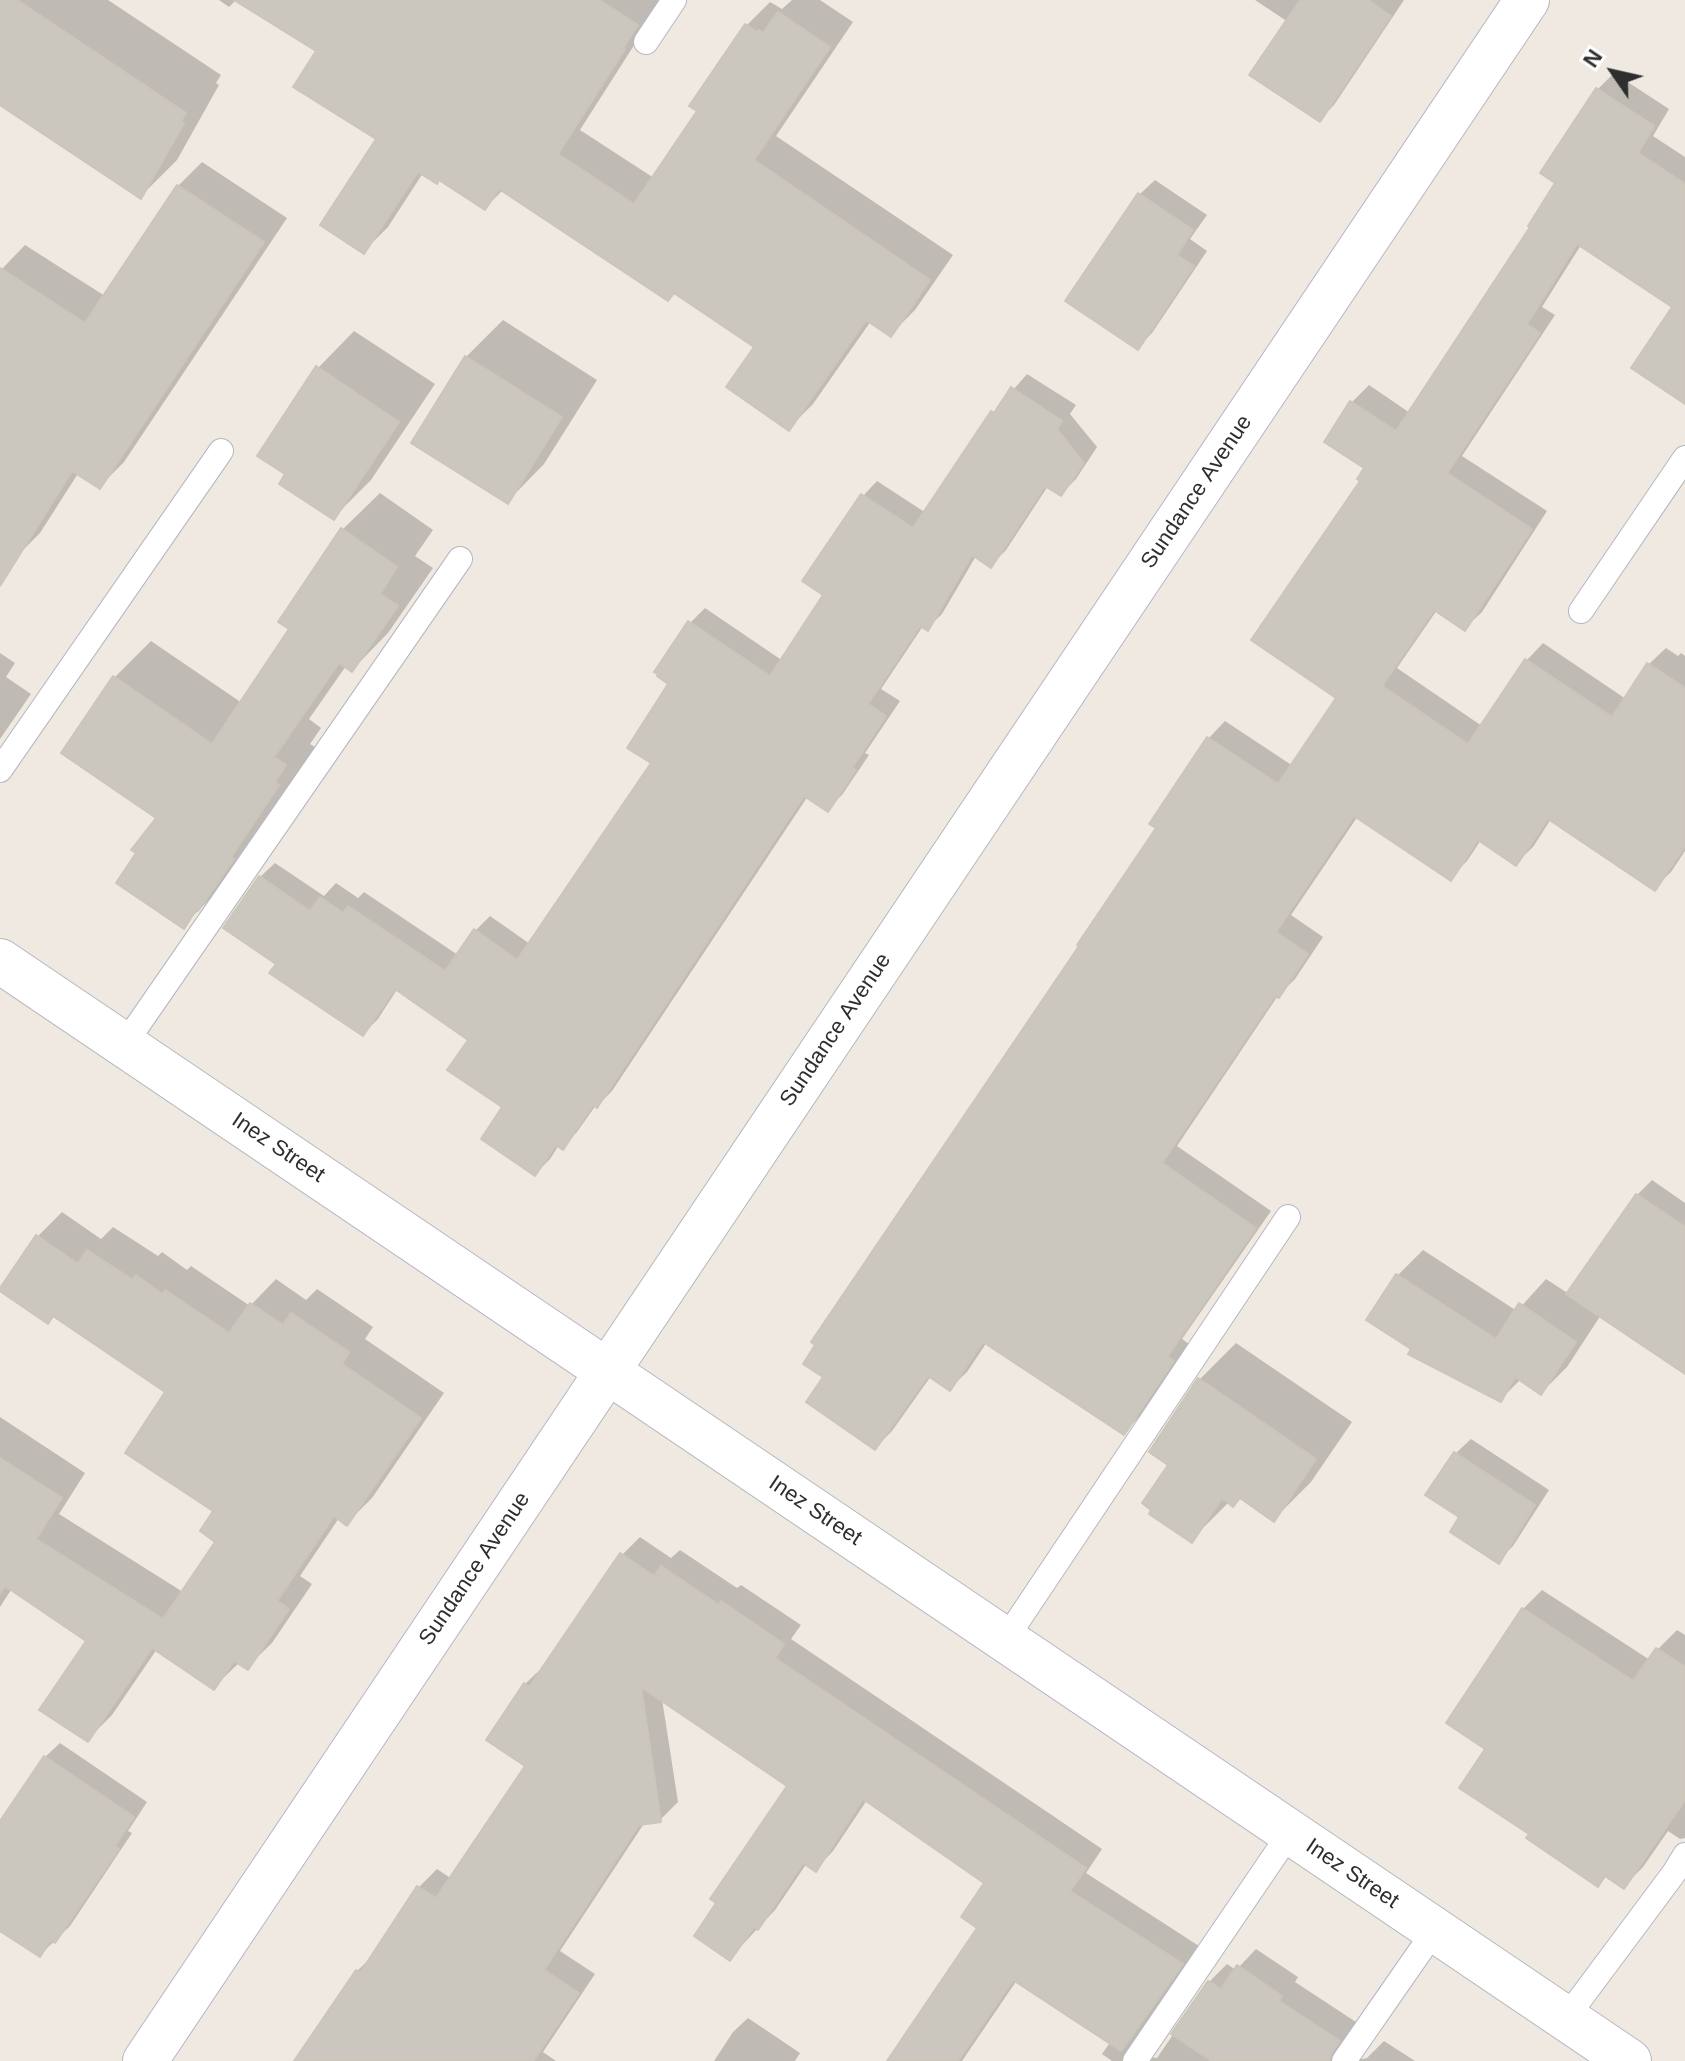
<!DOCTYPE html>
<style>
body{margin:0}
#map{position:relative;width:1685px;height:2061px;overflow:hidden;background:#efe9e1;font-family:Arial,sans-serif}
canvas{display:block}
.north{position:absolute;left:1573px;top:32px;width:80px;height:80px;-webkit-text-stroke:6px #fff;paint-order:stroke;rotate:304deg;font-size:22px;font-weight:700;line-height:32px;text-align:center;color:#2e2e2e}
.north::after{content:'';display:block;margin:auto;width:28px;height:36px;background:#2e2e2e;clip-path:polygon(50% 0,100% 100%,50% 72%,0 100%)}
</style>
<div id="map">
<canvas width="1685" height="2061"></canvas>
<div class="north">N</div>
</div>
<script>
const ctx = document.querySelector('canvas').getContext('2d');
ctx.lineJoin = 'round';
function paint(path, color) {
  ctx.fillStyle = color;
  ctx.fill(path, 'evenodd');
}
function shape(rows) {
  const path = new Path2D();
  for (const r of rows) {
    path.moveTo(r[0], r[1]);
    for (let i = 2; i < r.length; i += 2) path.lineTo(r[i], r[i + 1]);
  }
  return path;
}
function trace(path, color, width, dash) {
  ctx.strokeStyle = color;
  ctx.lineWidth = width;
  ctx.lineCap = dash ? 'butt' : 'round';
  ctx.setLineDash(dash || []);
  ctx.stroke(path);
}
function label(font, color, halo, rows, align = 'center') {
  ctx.font = font + ' Arial,sans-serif';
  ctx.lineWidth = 6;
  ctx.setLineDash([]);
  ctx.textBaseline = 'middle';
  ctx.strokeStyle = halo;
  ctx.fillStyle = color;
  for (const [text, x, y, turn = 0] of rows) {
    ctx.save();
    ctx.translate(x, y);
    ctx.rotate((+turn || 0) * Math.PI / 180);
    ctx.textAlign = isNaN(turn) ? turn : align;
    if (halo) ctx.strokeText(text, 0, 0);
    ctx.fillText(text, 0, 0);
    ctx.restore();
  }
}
paint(shape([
 [0,0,108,0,221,75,216,83,219,85,177,160,141,196,0,103],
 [219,0,236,0,229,7],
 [238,0,659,0,647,25,580,130,654,178,699,111,747,25,770,2,782,9,792,0,820,0,853,22,776,136,953,255,915,310,891,334,871,321,813,404,789,428,757,346,675,291,503,190,485,208,440,178,423,173,388,227,364,251,379,138,319,50],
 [1255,0,1404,0,1334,105,1319,120,1288,22],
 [1614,73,1669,109,1653,136,1685,157,1685,392,1678,308,1581,245,1542,307,1555,315,1462,456,1547,511,1482,612,1465,628,1437,610,1397,668,1482,726,1527,660,1543,643,1626,699,1649,664,1666,648,1678,656,1681,653,1685,656,1685,851,1671,872,1654,888,1551,819,1533,847,1516,863,1481,840,1467,861,1450,878,1358,816,1291,915,1323,937,1295,979,1277,997,1177,1146,1271,1211,1182,1339,1189,1344,1140,1416,1124,1433,987,1342,967,1372,950,1388,931,1376,892,1431,875,1448,1159,828,1152,824,1209,738,1225,721,1293,766,1339,698,1362,481,1367,467,1327,441,1352,402,1369,385,1410,413,1533,227,1558,182,1597,90],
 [202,162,287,218,124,462,100,486,79,472,40,533,16,557,0,547,0,271,25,245,105,296,178,186],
 [1155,180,1207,215,1190,239,1207,251,1152,333,1138,347,1068,301,1140,194],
 [503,320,597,380,544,464,508,501,413,442,466,357],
 [354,331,435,384,371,480,334,517,288,473,318,368],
 [1027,374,1076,405,1070,414,1097,447,1076,479,1061,494,1048,486,1006,550,991,565,976,556,942,614,927,628,923,626,881,689,900,701,865,753,869,755,842,795,827,809,808,796,612,1091,597,1106,596,1105,577,1132,562,1147,559,1145,550,1159,535,1174,505,1106,470,1040,398,988,378,1019,363,1034,278,963,260,877,275,863,324,896,336,883,358,898,364,892,458,955,475,931,490,916,530,944,653,763,671,683,690,623,705,608,783,661,826,595,863,496,877,481,926,513,993,413],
 [380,493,433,530,415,556,433,568,388,633,352,670,346,666,309,719,321,728,310,744,315,747,220,889,183,926,159,817,114,678,151,641,242,703,292,629,281,621,343,529],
 [0,653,15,663,6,677,31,694,0,739],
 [1652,1180,1685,1203,1685,1371,1601,1315,1567,1367,1541,1393,1521,1379,1501,1399,1414,1349,1398,1275,1423,1250,1517,1311,1546,1279,1569,1294,1637,1195],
 [62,1212,101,1239,113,1227,158,1256,162,1252,187,1270,191,1266,250,1306,276,1279,306,1300,317,1289,373,1327,365,1339,444,1393,372,1498,347,1523,339,1518,300,1576,312,1584,272,1643,247,1667,240,1662,214,1687,157,1649,112,1715,87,1740,88,1640,11,1590,0,1607,0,1417,85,1473,59,1514,183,1592,218,1541,216,1511,168,1392,37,1237],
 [1236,1343,1352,1422,1311,1482,1274,1519,1241,1497,1229,1502,1191,1540,1171,1464,1200,1379],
 [1471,1439,1549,1490,1513,1546,1498,1561,1462,1516,1428,1494,1456,1453],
 [640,1537,671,1558,680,1550,737,1588,741,1585,801,1625,791,1639,1102,1849,1086,1873,1199,1946,1145,2056,1157,2058,1209,1982,1227,1964,1236,1970,1256,1949,1298,1977,1295,1982,1356,2022,1346,2040,1354,2056,1363,2059,1367,2058,1384,2041,1415,2061,1112,2061,1102,2054,1111,2041,1017,1980,962,2061,890,2061,980,1928,987,1883,867,1800,833,1851,816,1869,807,1863,775,1910,730,1958,790,1785,662,1699,678,1802,660,1820,645,1822,560,1951,595,1974,543,2052,556,2061,297,2061,357,1971,376,1953,419,1887,437,1869,452,1879,528,1766,525,1684,543,1667,622,1555],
 [1542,1590,1650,1660,1658,1649,1677,1630,1685,1635,1685,1838,1680,1839,1668,1831,1643,1867,1624,1886,1607,1875,1597,1885,1532,1834,1488,1748,1523,1609],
 [60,1743,147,1802,128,1831,132,1833,70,1926,40,1955,0,1929,0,1824,45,1757],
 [748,2018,800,2053,795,2061,714,2061,733,2032]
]), '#0003');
const building = shape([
 [0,0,17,0,186,113,181,121,184,123,141,199,0,105,0,0],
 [234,0,599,0,638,25,623,48,625,49,558,154,634,204,697,111,689,106,745,24,757,32,759,30,763,33,778,12,830,47,754,160,930,280,891,337,866,320,789,431,726,387,754,347,674,293,668,301,499,189,485,210,439,180,437,184,418,172,364,254,320,225,376,139,293,87,316,51,234,0],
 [1300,0,1368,0,1391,16,1320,122,1249,75,1300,0],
 [1596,88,1654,126,1638,153,1685,184,1685,404,1631,368,1672,307,1577,244,1527,324,1540,333,1447,473,1532,529,1465,631,1434,610,1382,686,1468,744,1525,659,1612,717,1647,663,1685,688,1685,846,1655,891,1548,819,1516,866,1478,840,1451,881,1354,816,1276,932,1308,954,1279,998,1275,996,1162,1163,1256,1228,1167,1357,1174,1361,1124,1435,983,1342,950,1391,928,1376,875,1450,806,1402,823,1377,803,1364,815,1345,811,1342,1079,946,1077,945,1156,828,1149,824,1207,737,1278,784,1336,698,1251,640,1360,481,1357,479,1364,468,1324,442,1350,401,1396,431,1530,227,1528,226,1555,183,1540,173,1596,88],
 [177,185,264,242,100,489,72,471,0,586,0,268,85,323,177,185],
 [1138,193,1193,230,1177,255,1194,266,1138,350,1065,301,1138,193],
 [465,356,562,417,508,504,411,443,465,356],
 [316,366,399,422,334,520,279,484,285,474,257,456,316,366],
 [1011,387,1062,421,1057,429,1084,463,1061,496,1045,486,991,568,972,555,928,631,920,626,868,704,886,716,852,768,856,770,828,812,804,796,597,1108,593,1105,563,1150,556,1145,535,1176,481,1139,502,1107,447,1070,468,1040,395,989,363,1036,269,973,276,964,223,928,259,876,310,911,320,897,343,913,348,906,445,971,474,929,517,960,651,763,627,748,668,684,657,676,658,674,654,672,688,621,770,676,823,595,802,581,861,494,913,528,991,411,994,413,1011,387],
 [341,528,397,567,380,594,398,606,352,672,339,663,274,757,286,765,275,782,279,785,231,857,234,859,198,911,196,910,184,929,116,883,136,853,131,850,156,818,61,753,113,676,212,744,289,629,278,622,341,528],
 [1636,1194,1685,1227,1685,1374,1566,1294,1636,1194],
 [36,1235,78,1264,87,1250,133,1280,136,1275,162,1294,165,1290,229,1333,250,1303,283,1325,291,1313,349,1352,342,1364,421,1418,347,1526,334,1516,277,1601,289,1609,248,1670,234,1661,214,1690,152,1648,88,1742,39,1710,86,1641,5,1586,0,1594,0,1458,62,1498,36,1539,163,1619,215,1542,200,1531,213,1511,125,1453,165,1392,53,1316,48,1324,0,1291,0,1288,36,1235],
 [1396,1274,1496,1339,1519,1303,1576,1342,1541,1395,1515,1377,1501,1402,1408,1354,1411,1349,1366,1320,1396,1274],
 [1198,1378,1316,1459,1274,1522,1240,1498,1233,1507,1222,1498,1192,1543,1149,1514,1151,1510,1142,1503,1168,1465,1149,1452,1198,1378],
 [1454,1452,1535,1505,1499,1564,1450,1532,1459,1517,1425,1495,1454,1452],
 [620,1553,654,1576,661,1566,719,1605,721,1601,784,1644,775,1658,1086,1868,1070,1891,1183,1964,1121,2051,1013,1980,958,2061,887,2061,977,1928,961,1917,984,1883,863,1799,816,1872,803,1863,758,1930,754,1927,730,1961,694,1936,716,1903,710,1899,787,1786,641,1687,661,1822,639,1825,544,1970,579,1993,533,2061,294,2061,356,1970,360,1973,417,1886,436,1898,525,1766,486,1740,524,1683,529,1687,620,1553],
 [1522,1608,1633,1681,1656,1648,1685,1667,1685,1800,1624,1889,1605,1876,1598,1887,1526,1838,1529,1834,1459,1788,1485,1749,1446,1723,1522,1608],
 [44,1756,134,1817,115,1846,119,1849,55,1943,51,1940,40,1957,0,1931,0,1821,44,1756],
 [1237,1965,1282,1996,1279,2001,1340,2041,1332,2052,1329,2061,1212,2061,1171,2034,1208,1981,1221,1989,1237,1965]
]);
paint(building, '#cbc7bf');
trace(building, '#cbc5ba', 2);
const lane = shape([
 [646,42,674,0],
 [1581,611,1685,458],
 [0,770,221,451],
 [124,1045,460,559],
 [1005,1640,1288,1217],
 [1566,2018,1674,1873,1685,1855],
 [1135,2061,1290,1833],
 [1344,2061,1435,1930]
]);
const street = shape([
 [0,961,1629,2061],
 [145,2061,1527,0]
]);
trace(lane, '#b4b7c1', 26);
trace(street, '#b4b7c1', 46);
trace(lane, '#fff', 24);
trace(street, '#fff', 44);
label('22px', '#2e2e2e', '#fff', [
 ["Sundance Avenue",1197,492,-56],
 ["Sundance Avenue",836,1030,-56],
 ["Inez Street",278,1148,34],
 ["Inez Street",815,1511,34],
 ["Sundance Avenue",475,1569,-56],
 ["Inez Street",1352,1874,34]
]);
</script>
